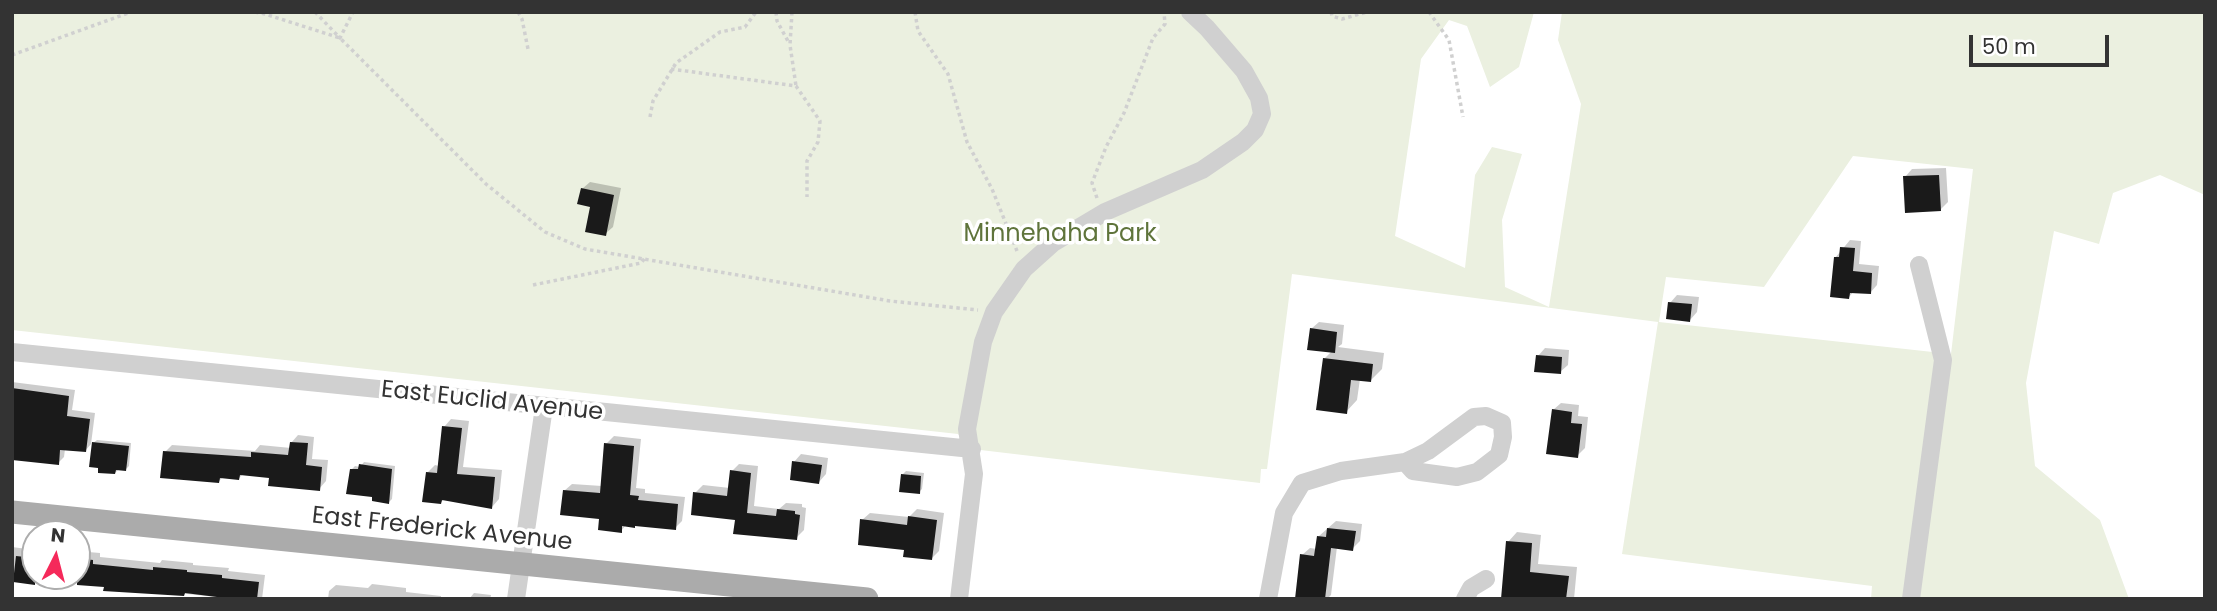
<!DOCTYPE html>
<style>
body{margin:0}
#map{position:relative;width:2217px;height:611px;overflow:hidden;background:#fff;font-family:Poppins,sans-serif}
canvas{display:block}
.frame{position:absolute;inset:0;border:14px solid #333;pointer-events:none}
.north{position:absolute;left:21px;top:520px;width:70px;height:70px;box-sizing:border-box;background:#fff;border:2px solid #adadad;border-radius:50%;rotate:6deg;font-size:19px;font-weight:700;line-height:28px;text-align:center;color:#333}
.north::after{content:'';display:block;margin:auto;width:24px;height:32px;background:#f5295a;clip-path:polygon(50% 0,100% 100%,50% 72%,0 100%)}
.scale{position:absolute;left:1969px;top:35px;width:140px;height:32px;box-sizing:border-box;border:4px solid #333;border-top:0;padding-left:9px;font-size:21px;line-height:24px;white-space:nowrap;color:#333;-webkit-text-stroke:5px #fff;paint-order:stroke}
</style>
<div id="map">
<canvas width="2217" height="611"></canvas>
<div class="frame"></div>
<div class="north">N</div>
<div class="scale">50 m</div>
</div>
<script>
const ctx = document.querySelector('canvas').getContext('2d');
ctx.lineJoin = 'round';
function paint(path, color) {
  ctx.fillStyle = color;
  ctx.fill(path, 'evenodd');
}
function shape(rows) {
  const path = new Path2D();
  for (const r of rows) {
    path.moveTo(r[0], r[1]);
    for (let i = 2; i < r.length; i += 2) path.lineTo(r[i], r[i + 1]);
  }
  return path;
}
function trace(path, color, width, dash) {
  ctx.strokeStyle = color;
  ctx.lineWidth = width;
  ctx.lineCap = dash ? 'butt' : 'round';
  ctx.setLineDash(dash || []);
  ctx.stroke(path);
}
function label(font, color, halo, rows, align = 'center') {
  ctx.font = font + ' Poppins,sans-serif';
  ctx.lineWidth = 7;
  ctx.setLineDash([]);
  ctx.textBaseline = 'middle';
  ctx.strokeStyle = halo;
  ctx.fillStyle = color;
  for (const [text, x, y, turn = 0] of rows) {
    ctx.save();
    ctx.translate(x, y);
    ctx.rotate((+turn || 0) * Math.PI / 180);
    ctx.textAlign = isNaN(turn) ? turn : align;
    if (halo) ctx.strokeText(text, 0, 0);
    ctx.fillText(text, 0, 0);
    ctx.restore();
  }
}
paint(shape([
 [12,12,1534,12,1519,67,1490,87,1467,26,1449,20,1421,59,1395,236,1465,268,1475,175,1492,147,1522,154,1502,220,1505,287,1549,307,1581,104,1558,40,1562,12,2205,12,2205,195,2160,175,2113,193,2099,244,2054,231,2026,383,2035,466,2100,520,2129,599,1871,599,1872,586,1622,554,1658,322,1292,274,1267,469,1261,469,1260,483,972,449,958,434,12,330],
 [1853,156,1973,169,1951,354,1659,322,1666,277,1764,287]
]), '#ebf0e0');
paint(shape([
 [1946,168,1948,202,1940,210,1905,177,1912,169],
 [590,182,621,188,613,227,605,234,582,189],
 [1850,240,1861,241,1859,264,1879,266,1877,285,1870,293,1854,291,1849,297,1835,258],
 [1677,295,1699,297,1697,312,1690,320,1670,303],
 [1319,322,1344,325,1342,344,1338,347,1384,353,1382,369,1371,380,1360,379,1357,400,1346,412,1324,359,1332,351,1311,329],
 [1545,348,1569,350,1568,365,1560,372,1538,356],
 [12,382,75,390,72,410,95,413,91,444,85,451,65,449,64,457,58,463,12,458],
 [1561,403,1579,405,1578,416,1588,417,1585,448,1577,456,1553,410],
 [451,419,469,421,463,467,502,470,499,499,492,507,445,499,441,502,427,473,435,465,439,466,444,427],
 [298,435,314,437,312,459,328,460,326,481,319,489,270,476,244,473,239,478,223,477,219,481,165,452,172,445,255,451,260,445,291,448,291,443],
 [614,436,641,439,636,488,645,489,645,493,685,497,682,521,675,528,626,525,621,531,564,491,572,484,602,486,606,444],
 [97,440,131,443,129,466,126,469,119,469,115,473,93,443],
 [801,454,828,458,826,474,819,482,794,462],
 [364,462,395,466,392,499,389,502,374,496,352,469,355,466,360,467],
 [739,464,758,466,754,506,779,509,786,503,802,504,802,507,806,508,804,530,796,538,737,518,695,493,703,485,730,488,732,471],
 [906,471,924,473,922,489,919,492,902,475],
 [917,509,944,513,939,551,932,558,906,549,862,520,870,513,909,517],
 [1336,521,1362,524,1360,541,1352,549,1337,547,1331,595,1327,599,1296,599,1302,555,1310,548,1317,549,1319,536],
 [1517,532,1541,535,1538,564,1577,567,1574,599,1502,599,1508,542],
 [12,547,35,550,35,576,77,576,77,551,100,553,100,557,160,563,162,560,193,563,193,565,229,568,228,571,265,575,262,599,237,599,48,580,45,584,12,581],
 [372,584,406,588,406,592,441,596,441,599,328,599,329,591,336,585,368,588],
 [474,593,491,595,490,599,469,599]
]), '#0003');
paint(shape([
 [1939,175,1941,211,1905,213,1903,176],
 [581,188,614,195,606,236,585,232,590,207,577,204],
 [1840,247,1855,248,1853,271,1872,273,1871,294,1850,293,1849,299,1830,297,1834,257,1839,257],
 [1668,302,1692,304,1690,322,1666,319],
 [1310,328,1337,332,1335,353,1307,350],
 [1536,355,1562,357,1561,374,1534,372],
 [1323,358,1373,364,1371,382,1351,380,1347,414,1316,410],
 [12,388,69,396,67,416,90,419,86,452,60,450,59,465,12,460],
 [1552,409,1572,412,1571,423,1582,424,1578,458,1546,454],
 [442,426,462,428,457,474,495,477,492,509,442,500,441,504,422,502,426,472,437,473],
 [92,442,129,446,126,471,116,470,115,474,98,473,98,468,89,467],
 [290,442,308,443,306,465,322,467,320,491,268,486,269,478,240,475,239,480,220,478,219,483,160,478,163,451,251,457,251,452,288,455],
 [604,443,634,446,630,495,639,496,638,500,678,504,676,530,635,526,635,528,622,526,622,533,598,530,599,519,560,515,563,490,600,493],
 [792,461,822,465,819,484,790,480],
 [359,464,392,469,389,504,372,501,372,497,346,494,350,469,358,469],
 [730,470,751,473,747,513,776,516,777,509,795,511,795,514,800,515,797,540,733,534,735,520,691,515,693,492,727,496],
 [901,474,921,476,920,494,899,492],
 [908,516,937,520,932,560,903,557,904,550,858,545,860,519,907,525],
 [1327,528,1356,531,1353,551,1331,548,1325,599,1295,599,1300,554,1314,556,1317,536,1326,537],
 [1506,541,1532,543,1530,572,1569,576,1566,599,1501,599],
 [16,556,35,558,35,585,13,582],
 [77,558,93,560,93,564,153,570,153,567,187,570,187,572,222,575,222,578,259,582,257,599,233,599,185,593,184,596,103,591,104,587,77,585]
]), '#1a1a1a');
trace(shape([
 [255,12,265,14,340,38,486,184,545,232,585,249,890,301,978,310],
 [315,12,340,38,353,12],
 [518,12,522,19,528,49],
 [776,12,777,21,789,43],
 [792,12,790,45,796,86],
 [915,12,918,31,948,74,967,142,992,189,1017,251],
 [1331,12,1332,16,1342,19,1367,12],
 [1429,12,1449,40,1463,117],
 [12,55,131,12],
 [671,69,796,86,820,121,818,142,807,161,807,197],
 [650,117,653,101,676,63,720,32,745,27,756,12],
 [1097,198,1092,183,1106,147,1124,113,1153,38,1165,24,1164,12],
 [533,285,641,263,645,258]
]), '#d0d0d0', 3.5, [3.5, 3.5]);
trace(shape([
 [12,352,972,449],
 [516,599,544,407],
 [959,599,974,474,967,429,983,342,994,312,1024,269,1053,243,1105,212,1202,170,1243,142,1255,130,1262,114,1259,98,1244,71,1207,28,1190,12],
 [1268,599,1284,513,1302,483,1341,471,1405,462,1428,451,1474,417,1486,416,1502,423,1503,437,1499,455,1477,472,1457,477,1413,471,1405,462],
 [1465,599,1471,588,1486,579],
 [1911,599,1943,360,1919,265]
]), '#d0d0d0', 18);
trace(shape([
 [12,512,867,599]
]), '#ababab', 23);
label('24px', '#5f743b', '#fff', [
 ["Minnehaha Park",1060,235]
]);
label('24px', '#333', '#fff', [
 ["East Euclid Avenue",492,402,6],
 ["East Frederick Avenue",442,530,6]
]);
</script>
